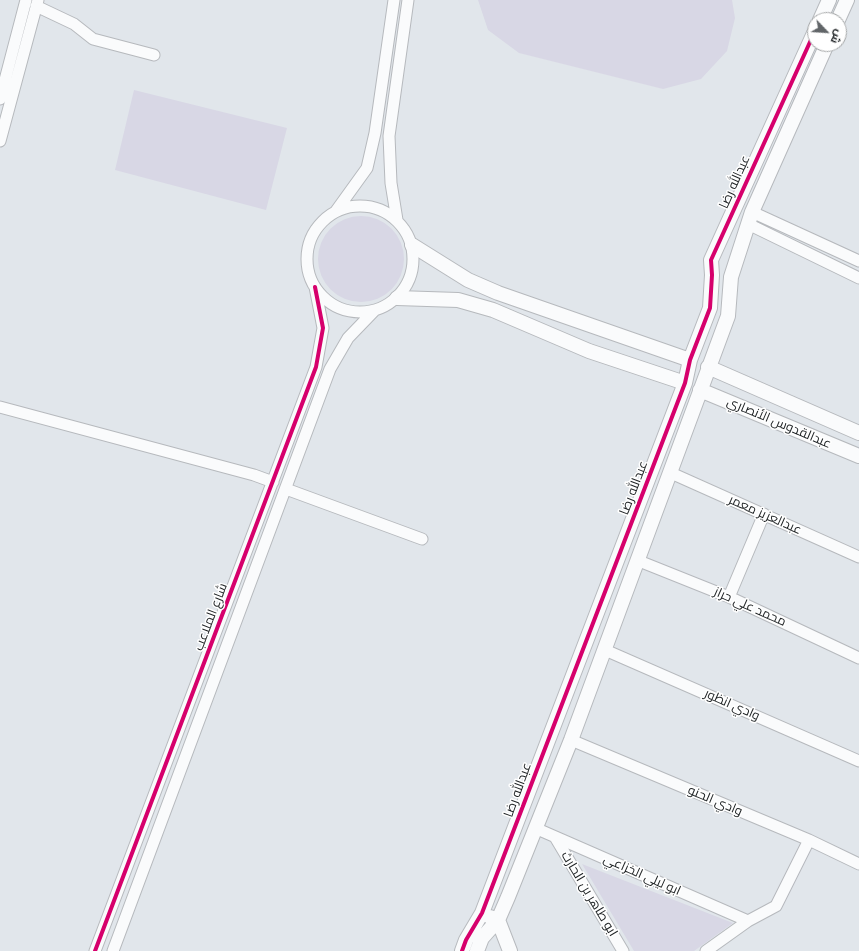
<!DOCTYPE html>
<meta charset="utf-8">
<style>
body{margin:0}
#map{position:relative;width:859px;height:951px;overflow:hidden;background:#e1e6eb;font-family:Merriweather,Cairo,serif}
canvas{display:block}
.north{position:absolute;left:807px;top:12px;width:40px;height:40px;box-sizing:border-box;background:#fff;border:1px solid #a4a6a7;border-radius:50%;rotate:115deg;font-size:11px;font-weight:700;line-height:16px;text-align:center;color:#1c2022}
.north::after{content:'';display:block;margin:auto;width:14px;height:18px;background:#616568;clip-path:polygon(50% 0,100% 100%,50% 72%,0 100%)}
</style>
<div id="map">
<canvas width="859" height="951"></canvas>
<div class="north">ش</div>
</div>
<script>
const ctx = document.querySelector('canvas').getContext('2d');
ctx.lineJoin = 'round';
function paint(path, color) {
  ctx.fillStyle = color;
  ctx.fill(path, 'evenodd');
}
function shape(rows) {
  const path = new Path2D();
  for (const r of rows) {
    if (r.length === 3) {
      path.moveTo(r[0] + r[2], r[1]);
      path.arc(r[0], r[1], r[2], 0, 2 * Math.PI);
      continue;
    }
    path.moveTo(r[0], r[1]);
    for (let i = 2; i < r.length; i += 2) path.lineTo(r[i], r[i + 1]);
  }
  return path;
}
function trace(path, color, width, dash) {
  ctx.strokeStyle = color;
  ctx.lineWidth = width;
  ctx.lineCap = dash ? 'butt' : 'round';
  ctx.setLineDash(dash || []);
  ctx.stroke(path);
}
function label(font, color, halo, rows, align = 'center') {
  ctx.font = font + ' Merriweather,Cairo,serif';
  ctx.lineWidth = 3;
  ctx.setLineDash([]);
  ctx.textBaseline = 'middle';
  ctx.strokeStyle = halo;
  ctx.fillStyle = color;
  for (const [text, x, y, turn = 0] of rows) {
    ctx.save();
    ctx.translate(x, y);
    ctx.rotate((+turn || 0) * Math.PI / 180);
    ctx.textAlign = isNaN(turn) ? turn : align;
    if (halo) ctx.strokeText(text, 0, 0);
    ctx.fillText(text, 0, 0);
    ctx.restore();
  }
}
paint(shape([
 [478,0,732,0,735,18,727,51,701,79,663,89,519,53,488,30],
 [134,90,287,128,266,210,115,170],
 [361,259,43],
 [582,864,733,923,694,951,634,951]
]), '#d8d7e5');
const minor = shape([
 [36,6,74,24,93,39,154,55],
 [0,99,26,0],
 [0,141,38,0],
 [360,259,53],
 [336,211,367,168,375,133,394,0],
 [752,212,859,261],
 [397,220,391,183,389,136,408,0],
 [748,224,859,278],
 [0,407,254,475,273,482],
 [671,473,859,557],
 [286,489,422,539],
 [639,561,729,597,859,658],
 [729,597,764,514],
 [605,650,859,761],
 [571,740,809,840,859,864],
 [535,828,748,921],
 [555,837,623,951],
 [95,951,316,367,323,328,315,287],
 [113,951,330,369,348,338,375,310],
 [706,951,748,921,776,906,809,840]
]);
const tertiary = shape([
 [820,20,829,0],
 [838,20,847,0],
 [412,245,468,280,498,293,690,360],
 [397,298,458,300,493,310,589,351,685,383],
 [708,367,859,433],
 [700,390,859,456],
 [490,917,498,920,510,951],
 [462,951,466,940,482,913,685,383,690,360,710,308,712,275,711,260,815,31],
 [477,951,482,938,498,920,508,897,571,740,728,316,731,277,752,212,827,44]
]);
trace(minor, '#b6b9bd', 13);
trace(tertiary, '#b6b9bd', 16);
trace(minor, '#fafbfc', 11);
trace(tertiary, '#fafbfc', 14);
trace(shape([
 [95,951,316,367,323,328,315,287],
 [462,951,466,940,482,913,685,383,690,360,710,308,712,275,711,260,815,31]
]), '#d6006c', 4);
label('13px', '#1c2022', '#fff', [
 ["عبدالله رضا",735,182,-66],
 ["عبدالقدوس الأنصاري",779,423,23],
 ["عبدالله رضا",634,488,-69],
 ["عبدالعزيز معمر",765,515,24],
 ["محمد علي حراز",750,607,24],
 ["شارع الملاعب",211,617,-69],
 ["وادي انظور",732,705,24],
 ["عبدالله رضا",518,790,-70],
 ["وادي الحنو",715,801,23],
 ["ابو ليلي الخزاعي",642,875,24],
 ["ابو طاهر بن الحارث",589,894,59]
]);
</script>
